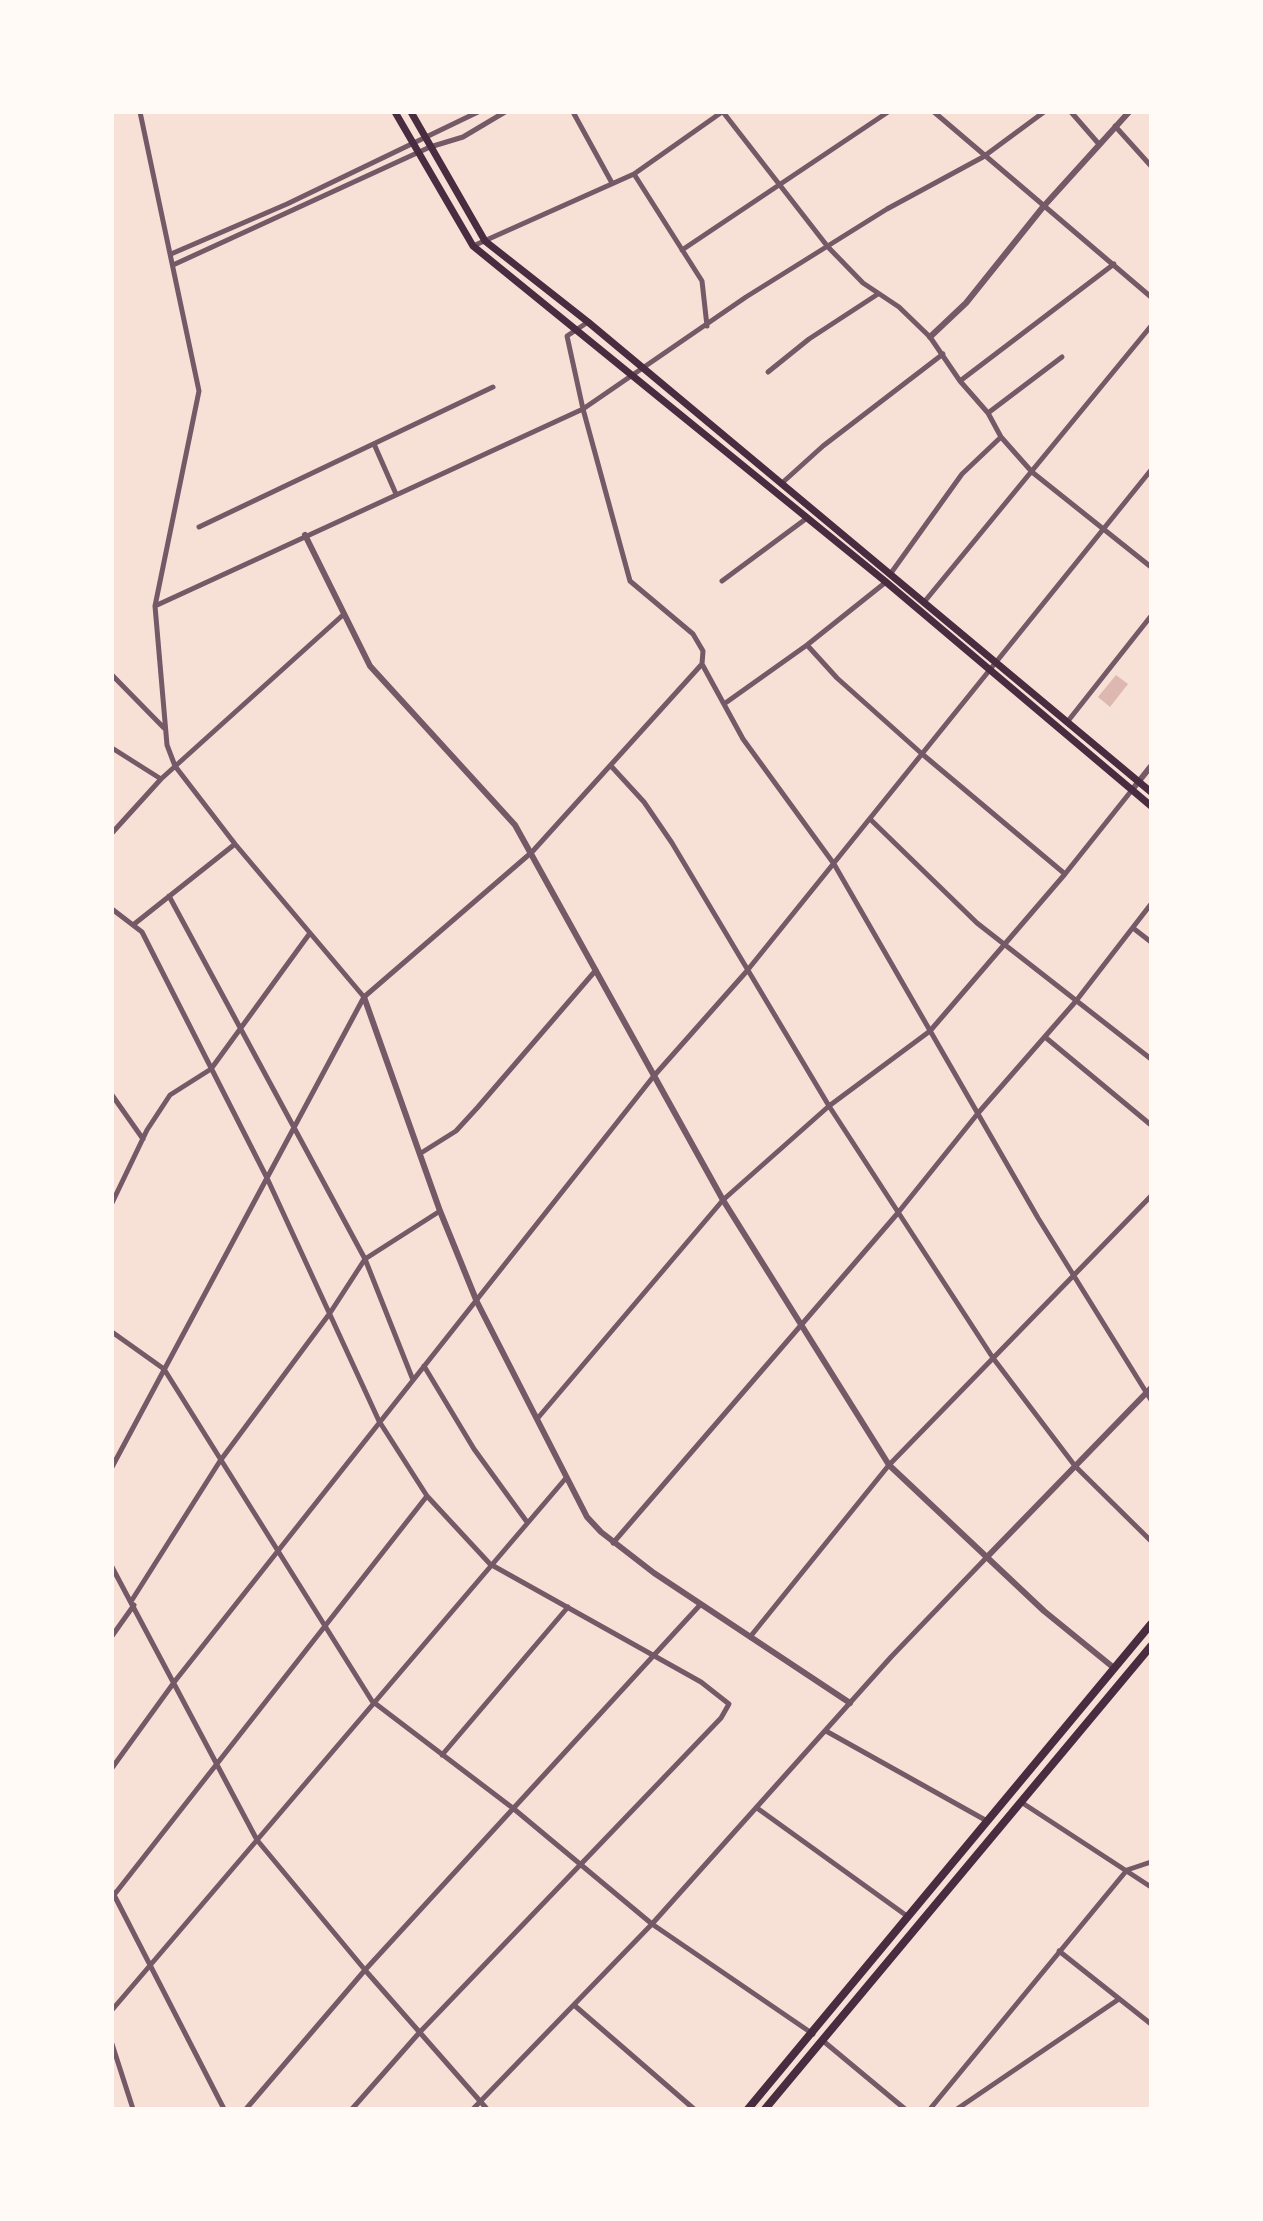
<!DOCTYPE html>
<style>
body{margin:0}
#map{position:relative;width:1263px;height:2221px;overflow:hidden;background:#f7e1d7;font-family:Lato,sans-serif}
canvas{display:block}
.frame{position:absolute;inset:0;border:114px solid #fffaf5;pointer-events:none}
</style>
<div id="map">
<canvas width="1263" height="2221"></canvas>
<div class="frame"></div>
</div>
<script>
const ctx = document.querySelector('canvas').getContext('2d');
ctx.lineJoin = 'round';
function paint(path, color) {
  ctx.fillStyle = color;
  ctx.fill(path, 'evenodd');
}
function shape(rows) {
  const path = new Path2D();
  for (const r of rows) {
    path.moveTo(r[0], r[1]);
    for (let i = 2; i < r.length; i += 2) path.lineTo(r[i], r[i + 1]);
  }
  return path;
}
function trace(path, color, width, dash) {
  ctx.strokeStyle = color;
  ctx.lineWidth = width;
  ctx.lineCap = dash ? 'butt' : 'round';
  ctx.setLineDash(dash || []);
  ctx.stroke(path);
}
paint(shape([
 [1116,675,1128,684,1110,707,1098,697]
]), '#dcb8b0');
trace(shape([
 [140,112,199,391,155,606,167,745,175,766,235,844,364,997],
 [573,112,612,183],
 [723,112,828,247,863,283,899,307,930,337,960,381,988,413,1001,437,1032,472,1151,567],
 [934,112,1151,297],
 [1071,112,1098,143],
 [1115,126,1151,166],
 [634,174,702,281,707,326],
 [473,246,634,174,722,112],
 [682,250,888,112],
 [171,254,287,204,478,112],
 [173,265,430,147,463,137,505,112],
 [768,372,809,339,878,294],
 [960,381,1114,264],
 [988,413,1062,357],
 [374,444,396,494],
 [782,483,823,446,943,354],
 [199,527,493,387],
 [891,573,962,474,1001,437],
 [722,581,807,518],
 [925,601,1151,326],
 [155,606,583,409,746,297,887,209,983,157,1044,112],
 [807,645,837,678,921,753,1065,874],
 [702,664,743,739,834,864,1038,1218,1151,1400],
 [112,675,164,728],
 [724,704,807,645,886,582],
 [1068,721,1151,616],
 [112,748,161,779],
 [611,766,644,802,672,843,829,1106,993,1358,1075,1466,1151,1541],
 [870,819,977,923,1151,1059],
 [112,833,161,779,344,614],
 [169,896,365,1259,413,1380],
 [112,909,142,932,267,1178,379,1421,427,1496,490,1564,701,1682,729,1704,721,1718,419,2033,352,2109],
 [133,925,235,844],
 [1133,928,1151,942],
 [1045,1037,1151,1125],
 [112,1095,143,1139],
 [421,1153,456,1131,478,1107,596,970],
 [112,1203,147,1130,170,1095,211,1069,310,933],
 [112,1332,164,1369,372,1701,514,1809,652,1924,813,2034],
 [424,1366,474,1449,527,1522],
 [537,1419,723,1200,829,1106,930,1031,1065,874,1132,790],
 [112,1467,364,997,532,852,702,664,703,651,693,634,630,581,583,409,567,336,588,322],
 [613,1543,897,1214,979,1112,1076,1001,1151,904],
 [112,1567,257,1840,365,1970,487,2109],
 [132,1600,220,1461,330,1313,365,1259,440,1211],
 [112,1636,134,1605],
 [750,1637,889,1465,1151,1196],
 [826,1731,987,1821],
 [442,1755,568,1607],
 [112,1768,175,1681,653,1077,746,972,1151,470],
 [1021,1802,1151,1887],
 [757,1808,907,1916],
 [112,1891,224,2109],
 [114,1895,427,1496],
 [1059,1951,1151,2024],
 [574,2005,694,2109],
 [112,2010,566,1478],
 [822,2040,905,2109],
 [112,2044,133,2109],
 [246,2109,365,1970,700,1605],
 [473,2109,652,1924,891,1657,987,1557],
 [930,2109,1127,1870,1151,1862],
 [957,2109,1119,1999]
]), '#755966', 5);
trace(shape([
 [930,337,966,303,1043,207,1129,112],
 [305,535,370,666,515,825,723,1200,889,1465,1044,1611,1114,1668],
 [1132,790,1151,766],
 [364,997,440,1211,477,1302,587,1517,601,1532,654,1573,850,1703],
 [987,1557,1151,1388]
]), '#755966', 6);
trace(shape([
 [395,112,473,246,886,582,1151,806],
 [411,112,485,241,588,322,1151,792]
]), '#4a2c40', 7);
trace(shape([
 [748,2109,1151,1624],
 [765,2109,1151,1646]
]), '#4a2c40', 8);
</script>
